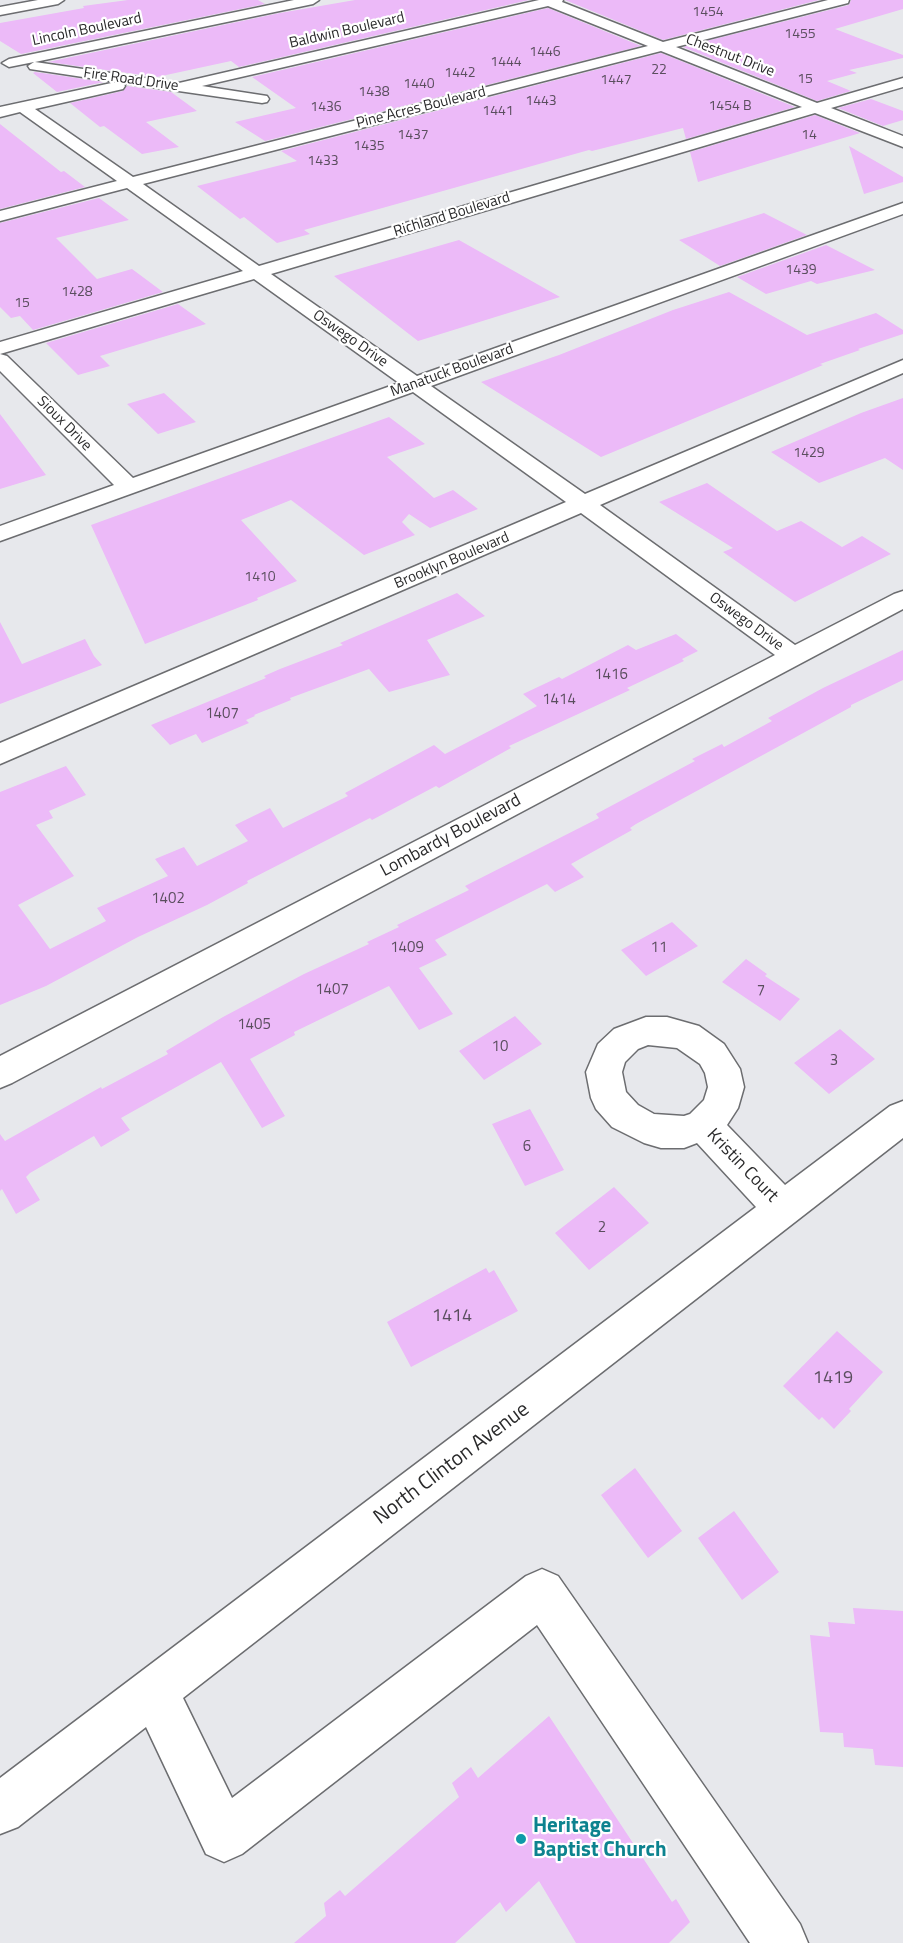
<!DOCTYPE html>
<style>
body{margin:0}
canvas{display:block;background:#e7e8ec}
</style>
<canvas width="903" height="1943"></canvas>
<script>
const ctx = document.querySelector('canvas').getContext('2d');
ctx.lineJoin = 'round';
function paint(path, color) {
  ctx.fillStyle = color;
  ctx.fill(path, 'evenodd');
}
function shape(rows) {
  const path = new Path2D();
  for (const r of rows) {
    path.moveTo(r[0], r[1]);
    for (let i = 2; i < r.length; i += 2) path.lineTo(r[i], r[i + 1]);
  }
  return path;
}
function trace(path, color, width, dash) {
  ctx.strokeStyle = color;
  ctx.lineWidth = width;
  ctx.lineCap = dash ? 'butt' : 'round';
  ctx.setLineDash(dash || []);
  ctx.stroke(path);
}
function label(font, color, halo, rows, align = 'center') {
  ctx.font = font + ' "Titillium Web",sans-serif';
  ctx.lineWidth = 4.5;
  ctx.setLineDash([]);
  ctx.textBaseline = 'middle';
  ctx.strokeStyle = halo;
  ctx.fillStyle = color;
  for (const [text, x, y, turn = 0] of rows) {
    ctx.save();
    ctx.translate(x, y);
    ctx.rotate((+turn || 0) * Math.PI / 180);
    ctx.textAlign = isNaN(turn) ? turn : align;
    if (halo) ctx.strokeText(text, 0, 0);
    ctx.fillText(text, 0, 0);
    ctx.restore();
  }
}
paint(shape([
 [128,0,258,0,265,4,21,54,0,41,0,23,84,8,83,6],
 [355,0,529,0,239,67,231,61,157,77,48,62,280,13],
 [565,0,819,0,663,40],
 [851,0,903,0,903,9,835,29,903,55,903,58,849,70,857,73,827,81,851,91,817,101,683,47,849,5],
 [548,8,641,46,265,141,235,122,296,108,252,77],
 [661,53,795,107,686,139,683,128,592,151,589,150,304,230,310,234,277,243,244,217,240,219,197,186,297,161,281,151],
 [35,72,104,82,57,92,33,73],
 [127,86,171,92,197,111,146,122,179,147,142,154,104,126,100,127,70,103,123,91],
 [871,99,903,111,903,120,883,126,838,108],
 [815,115,860,133,698,182,690,152],
 [0,124,61,172,64,171,85,187,0,209],
 [849,146,903,177,903,182,864,194],
 [99,198,129,220,56,238,97,279,132,269,163,292,33,330,20,316,11,318,0,307,0,223],
 [764,213,807,235,720,266,679,240],
 [459,240,560,297,418,341,334,276],
 [826,245,875,270,817,284,811,281,766,294,737,277],
 [729,292,807,335,876,313,903,330,903,334,858,349,860,350,820,364,823,365,601,457,481,382,559,355,673,310],
 [178,304,206,324,100,356,110,366,78,375,46,343],
 [164,393,196,422,158,434,127,404],
 [903,398,903,470,885,458,819,483,771,452,861,413],
 [0,414,46,475,0,489],
 [389,417,425,444,387,457,434,498,453,490,478,509,430,528,409,514,402,522,415,535,364,555,291,500,241,520,297,581,257,598,258,600,145,644,91,525],
 [707,483,777,531,801,521,842,547,862,536,891,554,795,602,723,552,733,548,659,502],
 [457,593,485,616,427,640,450,675,389,692,369,669,290,698,291,700,254,715,255,716,246,720,249,723,202,743,196,734,170,745,151,725,266,678,264,676,280,669,343,645,340,643],
 [0,622,22,664,85,639,94,656,102,665,0,704],
 [676,634,698,651,682,659,684,661,627,688,630,690,509,746,511,748,439,788,436,786,372,820,370,818,247,881,248,883,207,905,138,937,46,986,0,1005,0,792,66,766,86,795,49,811,53,818,36,825,74,876,18,905,50,949,106,921,97,908,168,876,155,859,184,847,197,866,248,841,235,825,270,808,283,828,348,796,345,793,434,745,445,754,537,706,523,694,559,677,562,679,628,645,636,650],
 [903,650,903,680,851,705,851,707,636,824,630,828,632,830,571,864,584,877,555,892,547,884,435,940,447,955,419,968,453,1014,419,1030,389,986,294,1032,295,1035,250,1059,285,1116,262,1128,221,1062,121,1118,130,1130,101,1147,94,1136,30,1173,26,1177,40,1200,16,1214,2,1189,0,1191,0,1134,5,1141,101,1087,102,1089,168,1054,166,1051,223,1017,304,974,369,944,367,942,399,927,397,925,469,890,465,886,599,818,596,814,695,761,692,759,722,744,724,747,772,721,768,718,823,688],
 [672,922,698,946,646,976,621,950],
 [746,959,767,974,765,976,800,999,780,1021,722,982],
 [515,1016,542,1044,484,1080,459,1051],
 [840,1029,875,1059,829,1094,794,1063],
 [530,1109,564,1170,525,1186,492,1124],
 [614,1187,649,1223,589,1270,555,1233],
 [486,1268,489,1273,494,1270,518,1311,411,1367,387,1322],
 [837,1331,883,1372,849,1409,851,1411,834,1429,822,1417,819,1420,783,1386],
 [635,1468,682,1531,648,1558,601,1495],
 [734,1511,779,1572,742,1600,698,1538],
 [853,1608,903,1611,903,1767,875,1765,873,1749,844,1747,843,1733,820,1732,810,1635,830,1637,828,1622,855,1624],
 [549,1716,672,1902,676,1899,690,1922,669,1943,576,1943,539,1881,506,1912,500,1902,455,1943,294,1943,326,1916,324,1903,340,1890,345,1896,459,1797,452,1783,471,1767,478,1778]
]), '#ecbaf8');
const minor = shape([
 [38,0,64,0,58,4,0,15,0,7,38,0],
 [294,0,319,0,313,4,35,62,179,83,539,0,563,0,562,2,663,42,828,0,849,0,848,3,676,47,817,103,903,78,903,87,831,108,903,136,903,147,815,113,271,274,417,376,903,203,903,214,431,386,585,494,903,360,903,373,600,505,795,645,894,594,903,591,903,609,12,1083,0,1088,0,1056,775,655,581,513,0,764,0,743,566,502,413,392,0,541,0,526,114,485,0,371,0,342,243,271,127,188,0,221,0,211,117,181,20,112,0,117,0,107,116,82,30,69,28,66,34,62,9,67,2,63,9,59,294,0],
 [548,6,648,46,133,177,35,109,123,89,125,86,123,83,262,103,267,102,269,99,267,96,202,86,548,6],
 [661,51,802,107,259,266,143,184,661,51],
 [254,279,399,383,133,478,7,356,0,354,254,279],
 [646,1017,667,1017,699,1026,724,1044,740,1069,744,1087,738,1108,727,1125,785,1185,890,1106,903,1101,903,1138,183,1698,232,1798,526,1576,542,1569,558,1576,800,1924,808,1943,750,1943,537,1625,242,1854,224,1862,206,1854,146,1727,18,1827,0,1834,0,1778,756,1207,697,1143,684,1148,661,1148,644,1143,612,1127,596,1109,591,1098,586,1072,598,1044,614,1029,646,1017],
 [648,1045,677,1048,700,1064,705,1073,708,1087,704,1100,690,1114,684,1116,654,1114,638,1105,626,1092,622,1072,625,1062,638,1049,648,1045]
]);
trace(minor, '#6c6d70', 3);
paint(minor, '#fff');
for (const [x, y, r, color] of [
 [521,1839,6,"#0f9aa8"]
]) {
  const dot = new Path2D();
  dot.arc(x, y, r, 0, 2 * Math.PI);
  ctx.fillStyle = color;
  ctx.fill(dot);
  trace(dot, '#fff', 2);
}
label('14px', '#5a4e5e', null, [
 ["1454",708,13],
 ["1455",800,35],
 ["1446",545,53],
 ["1444",506,63],
 ["22",659,71],
 ["1442",460,74],
 ["15",805,80],
 ["1447",616,81],
 ["1440",419,85],
 ["1438",374,93],
 ["1443",541,102],
 ["1454 B",730,107],
 ["1436",326,108],
 ["1441",498,112],
 ["1437",413,136],
 ["14",809,136],
 ["1435",369,147],
 ["1433",323,162],
 ["1439",801,271],
 ["1428",77,293],
 ["15",22,304],
 ["1429",809,454],
 ["1410",260,578]
]);
label('15px', '#2a2a2b', '#fff', [
 ["Lincoln Boulevard",87,30,-12],
 ["Baldwin Boulevard",347,31,-13],
 ["Chestnut Drive",730,56,21],
 ["Fire Road Drive",131,80,8],
 ["Pine Acres Boulevard",421,108,-14],
 ["Richland Boulevard",452,215,-17],
 ["Oswego Drive",350,339,35],
 ["Manatuck Boulevard",452,371,-20],
 ["Sioux Drive",64,424,45],
 ["Brooklyn Boulevard",452,561,-23],
 ["Oswego Drive",746,622,36]
]);
label('15px', '#5a4e5e', null, [
 ["1416",611,675],
 ["1414",559,700],
 ["1407",222,714],
 ["1402",168,899],
 ["1409",407,948],
 ["11",659,948],
 ["1407",332,990],
 ["7",761,991],
 ["1405",254,1025],
 ["10",500,1047],
 ["3",834,1061],
 ["6",527,1147],
 ["2",602,1228]
]);
label('18px', '#2a2a2b', '#fff', [
 ["Lombardy Boulevard",451,836,-28],
 ["Kristin Court",742,1166,46]
]);
label('18px', '#5a4e5e', null, [
 ["1414",452,1317],
 ["1419",833,1379]
]);
label('21px', '#2a2a2b', '#fff', [
 ["North Clinton Avenue",452,1464,-37]
]);
label('bold 21px', '#0d838f', '#fff', [
 ["Heritage",533,1827],
 ["Baptist Church",533,1851]
], 'left');
</script>
